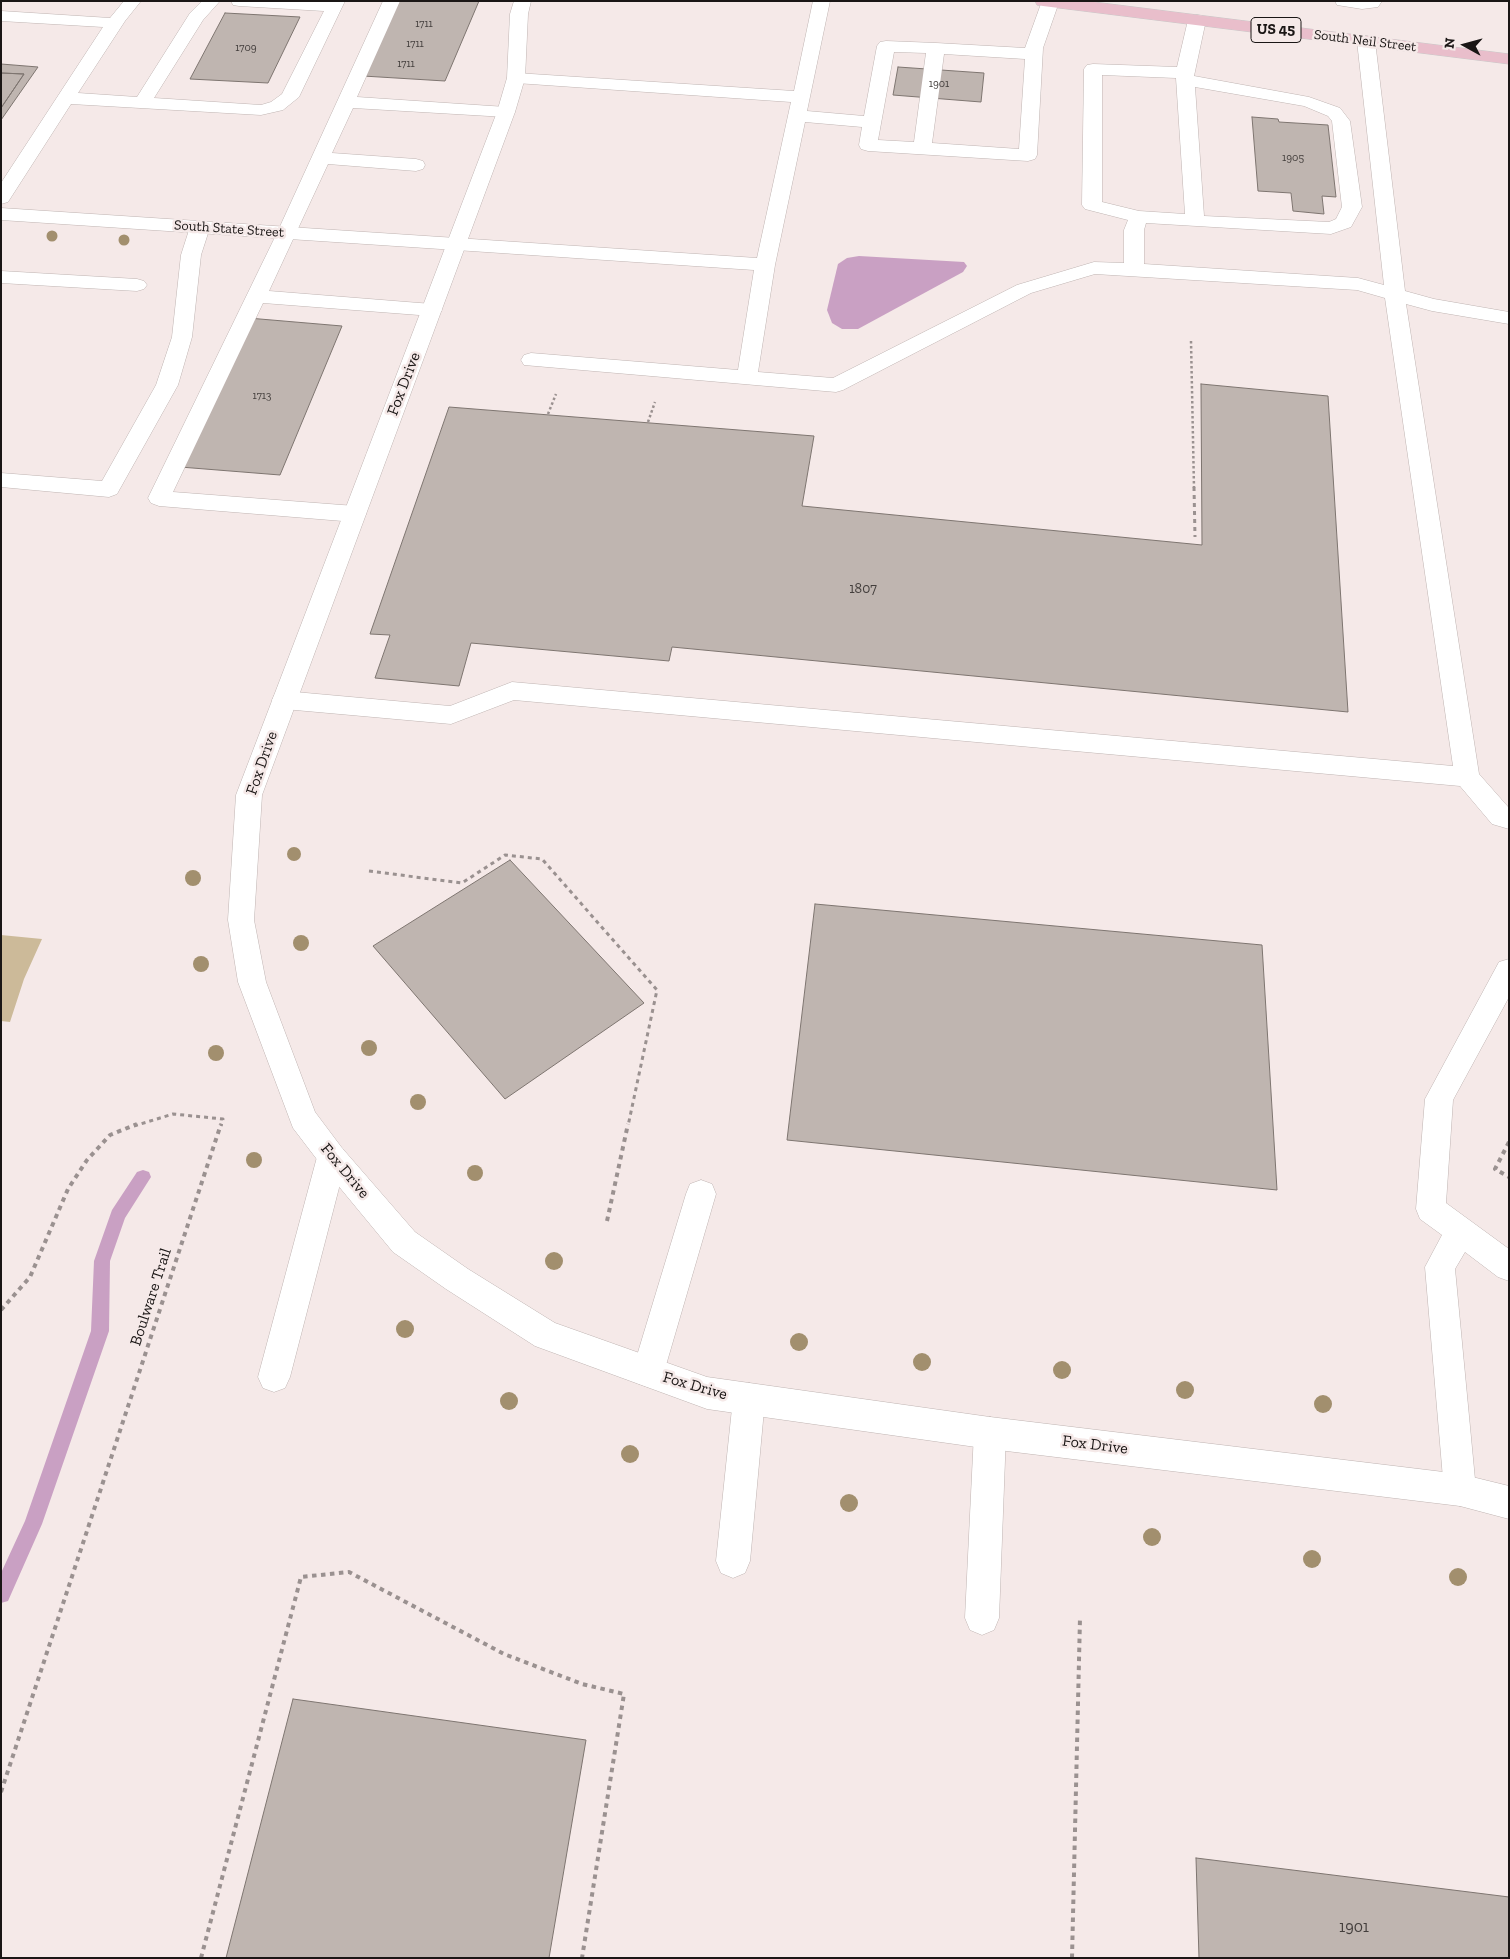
<!DOCTYPE html>
<style>
body{margin:0}
#map{position:relative;width:1510px;height:1959px;overflow:hidden;background:#f5e9e8;font-family:"Zilla Slab",serif}
canvas{display:block}
.frame{position:absolute;inset:0;border:2px solid #1a1615;pointer-events:none}
.north{position:absolute;left:1440px;top:20px;width:50px;height:50px;-webkit-text-stroke:4px #f5e9e8;paint-order:stroke;rotate:277deg;font-size:14px;font-weight:700;line-height:20px;text-align:center;color:#1a1615}
.north::after{content:'';display:block;margin:auto;width:18px;height:22px;background:#1a1615;clip-path:polygon(50% 0,100% 100%,50% 72%,0 100%)}
</style>
<div id="map">
<canvas width="1510" height="1959"></canvas>
<div class="frame"></div>
<div class="north">N</div>
</div>
<script>
const ctx = document.querySelector('canvas').getContext('2d');
ctx.lineJoin = 'round';
function paint(path, color) {
  ctx.fillStyle = color;
  ctx.fill(path, 'evenodd');
}
function shape(rows) {
  const path = new Path2D();
  for (const r of rows) {
    path.moveTo(r[0], r[1]);
    for (let i = 2; i < r.length; i += 2) path.lineTo(r[i], r[i + 1]);
  }
  return path;
}
function trace(path, color, width, dash) {
  ctx.strokeStyle = color;
  ctx.lineWidth = width;
  ctx.lineCap = dash ? 'butt' : 'round';
  ctx.setLineDash(dash || []);
  ctx.stroke(path);
}
function label(font, color, halo, rows, align = 'center') {
  ctx.font = font + ' "Zilla Slab",serif';
  ctx.lineWidth = 5;
  ctx.setLineDash([]);
  ctx.textBaseline = 'middle';
  ctx.strokeStyle = halo;
  ctx.fillStyle = color;
  for (const [text, x, y, turn = 0] of rows) {
    ctx.save();
    ctx.translate(x, y);
    ctx.rotate((+turn || 0) * Math.PI / 180);
    ctx.textAlign = isNaN(turn) ? turn : align;
    if (halo) ctx.strokeText(text, 0, 0);
    ctx.fillText(text, 0, 0);
    ctx.restore();
  }
}
paint(shape([
 [1,935,42,939,24,979,10,1022,1,1021]
]), '#ccba99');
paint(shape([
 [859,256,964,262,967,266,963,272,858,329,842,329,832,323,827,310,838,264,847,258]
]), '#c9a0c3');
paint(shape([
 [143,1170,149,1172,151,1177,125,1218,110,1261,109,1331,42,1524,8,1601,1,1603,1,1573,25,1521,91,1331,94,1261,112,1210,137,1172,143,1170]
]), '#c9a0c3');
const building = shape([
 [398,1,479,1,445,81,363,76,398,1],
 [225,13,300,17,268,83,190,79,225,13],
 [1,64,38,67,1,120,1,108,24,74,1,73,1,64],
 [898,67,984,73,981,102,893,95,898,67],
 [1,73,24,74,1,108,1,73],
 [1252,117,1278,119,1279,122,1328,125,1336,197,1322,196,1324,214,1293,211,1291,193,1258,191,1252,117],
 [248,318,342,326,280,475,180,467,248,318],
 [1201,384,1328,396,1348,712,672,647,669,661,471,643,459,686,375,678,390,635,370,634,449,407,814,436,802,506,1202,545,1201,384],
 [510,860,644,1003,505,1099,373,946,510,860],
 [815,904,1262,945,1277,1190,787,1140,815,904],
 [293,1699,586,1740,549,1958,226,1958,293,1699],
 [1196,1858,1509,1897,1509,1958,1199,1958,1196,1858]
]);
paint(building, '#bfb5b0');
trace(building, '#7e7570', 1);
const service = shape([
 [124,1,141,1,125,21,78,93,137,97,190,13,202,1,220,1,203,20,154,98,261,105,271,102,282,94,324,11,239,6,233,5,231,1,345,1,299,97,283,110,261,115,71,104,8,202,1,204,1,183,103,27,1,21,1,11,110,18,124,1],
 [383,1,400,1,357,97,506,107,512,108,515,112,512,116,506,117,353,108,332,153,416,159,423,161,425,165,423,169,416,171,328,164,269,291,432,304,439,306,442,310,439,314,432,316,263,303,173,492,355,506,363,509,366,514,363,519,355,522,159,506,151,503,148,498,277,233,383,1],
 [813,1,830,1,807,111,864,116,877,46,880,42,886,41,936,43,1025,48,1042,1,1059,2,1043,48,1037,155,1035,159,1028,161,868,151,861,149,859,145,862,127,805,122,775,265,758,372,833,378,1017,285,1094,262,1124,263,1124,230,1128,220,1085,209,1082,205,1084,69,1087,65,1093,64,1177,67,1188,20,1191,16,1197,15,1203,16,1206,20,1194,76,1309,97,1340,108,1350,121,1362,207,1351,227,1331,234,1146,223,1144,230,1144,264,1358,278,1384,285,1357,41,1360,37,1366,36,1372,37,1375,41,1405,291,1434,299,1509,312,1509,324,1432,311,1406,304,1479,774,1509,808,1509,829,1492,824,1460,786,514,700,451,724,284,709,275,706,272,700,275,694,284,691,450,706,512,682,1453,766,1385,298,1357,290,1095,274,1031,293,843,390,836,392,524,365,521,360,524,355,531,353,738,370,754,270,456,250,449,248,446,244,449,240,456,238,757,258,791,102,516,83,510,82,507,78,510,74,516,73,794,91,813,1],
 [894,52,926,53,914,142,878,140,894,52],
 [944,54,1025,59,1019,149,932,143,944,54],
 [1102,75,1176,78,1185,214,1139,211,1102,202,1102,75],
 [1195,87,1304,106,1328,116,1332,121,1342,207,1336,219,1329,222,1204,216,1195,87],
 [1335,1,1382,1,1378,7,1362,9,1337,5,1335,1],
 [200,221,207,223,210,227,201,255,192,337,178,385,117,494,109,497,1,487,1,473,102,481,156,385,172,337,181,255,190,227,193,223,200,221],
 [1,271,137,279,144,281,147,285,144,289,137,291,1,283,1,271],
 [1509,959,1509,997,1453,1100,1446,1203,1509,1249,1509,1281,1498,1277,1465,1252,1455,1269,1476,1490,1472,1502,1460,1506,1448,1502,1444,1490,1425,1267,1442,1235,1420,1219,1416,1209,1425,1099,1499,962,1509,959],
 [332,1144,342,1148,347,1157,290,1377,285,1388,274,1392,263,1388,258,1377,317,1157,322,1148,332,1144],
 [701,1180,712,1184,716,1194,664,1372,659,1383,648,1387,637,1383,632,1372,686,1194,690,1184,701,1180],
 [749,1383,760,1388,765,1399,750,1561,745,1573,733,1578,721,1573,716,1561,733,1399,738,1388,749,1383],
 [990,1417,1001,1422,1006,1433,999,1618,994,1630,982,1635,970,1630,965,1618,974,1433,979,1422,990,1417]
]);
const minor = shape([
 [1,208,456,238,463,240,466,244,463,248,456,250,1,220,1,208]
]);
const tertiary = shape([
 [514,1,531,1,528,14,525,78,515,112,262,795,254,920,266,982,315,1112,342,1148,415,1232,468,1269,555,1323,707,1377,990,1417,1460,1474,1509,1486,1509,1519,1460,1506,990,1449,707,1409,535,1346,446,1289,393,1252,322,1166,293,1128,238,982,228,920,236,795,497,112,507,78,510,14,514,1]
]);
const primary = shape([
 [1035,1,1086,1,1509,54,1509,64,1043,6,1037,5,1035,1]
]);
trace(service, '#bfb4b2', 1);
trace(minor, '#bfb4b2', 1);
trace(tertiary, '#bfb4b2', 1);
trace(primary, '#c8c7c7', 1);
trace(shape([
 [1191,341,1194,488],
 [548,414,556,394],
 [648,422,655,402]
]), '#9a9190', 2.5, [2.5, 2.5]);
trace(shape([
 [1194,487,1195,537],
 [369,871,462,883,505,855,542,859,657,990,628,1126],
 [134,1126,173,1114,223,1119,221,1126]
]), '#9a9190', 3, [4, 4]);
trace(shape([
 [1509,1142,1495,1169,1509,1177],
 [607,1221,628,1124],
 [1,1310,30,1277,68,1189,87,1160,110,1135,137,1124],
 [1,1792,221,1124],
 [201,1958,301,1577,349,1572,504,1654,582,1684,624,1694,582,1958],
 [1072,1958,1080,1618]
]), '#9a9190', 4, [4.5, 4.5]);
paint(service, '#fff');
paint(minor, '#fff');
paint(tertiary, '#fff');
paint(primary, '#e9becb');
ctx.fillStyle = '#a28f6e';
for (const [x, y, r] of [
 [52,236,5.5],
 [124,240,5.5],
 [294,854,7],
 [193,878,8],
 [301,943,8],
 [201,964,8],
 [369,1048,8],
 [216,1053,8],
 [418,1102,8],
 [254,1160,8],
 [475,1173,8],
 [554,1261,9],
 [405,1329,9],
 [799,1342,9],
 [922,1362,9],
 [1062,1370,9],
 [1185,1390,9],
 [509,1401,9],
 [1323,1404,9],
 [630,1454,9],
 [849,1503,9],
 [1152,1537,9],
 [1312,1559,9],
 [1458,1577,9]
]) {
  ctx.beginPath();
  ctx.arc(x, y, r, 0, 2 * Math.PI);
  ctx.fill();
}
label('11px', '#433e3c', null, [
 ["1711",424,24],
 ["1711",415,44],
 ["1709",246,48],
 ["1711",406,64],
 ["1901",939,84],
 ["1905",1293,158],
 ["1713",262,396]
]);
label('14px', '#1a1615', '#f5e9e8', [
 ["South Neil Street",1365,41,7],
 ["South State Street",229,229,4]
]);
label('14px', '#433e3c', null, [
 ["1807",863,589]
]);
for (const [x, y, w] of [
 [1276,30,50]
]) {
  const box = new Path2D();
  box.roundRect(x - w / 2, y - 12.5, w, 25, 4);
  ctx.fillStyle = '#f5e9e8';
  ctx.fill(box);
  trace(box, '#1a1615', 1);
}
label('bold 15px', '#1a1615', null, [
 ["US 45",1276,30]
]);
label('16px', '#1a1615', '#f5e9e8', [
 ["Fox Drive",404,384,-69],
 ["Fox Drive",262,763,-71],
 ["Fox Drive",345,1171,50],
 ["Boulware Trail",151,1297,-72],
 ["Fox Drive",695,1386,16],
 ["Fox Drive",1095,1445,7]
]);
label('16px', '#433e3c', null, [
 ["1901",1354,1927]
]);
</script>
